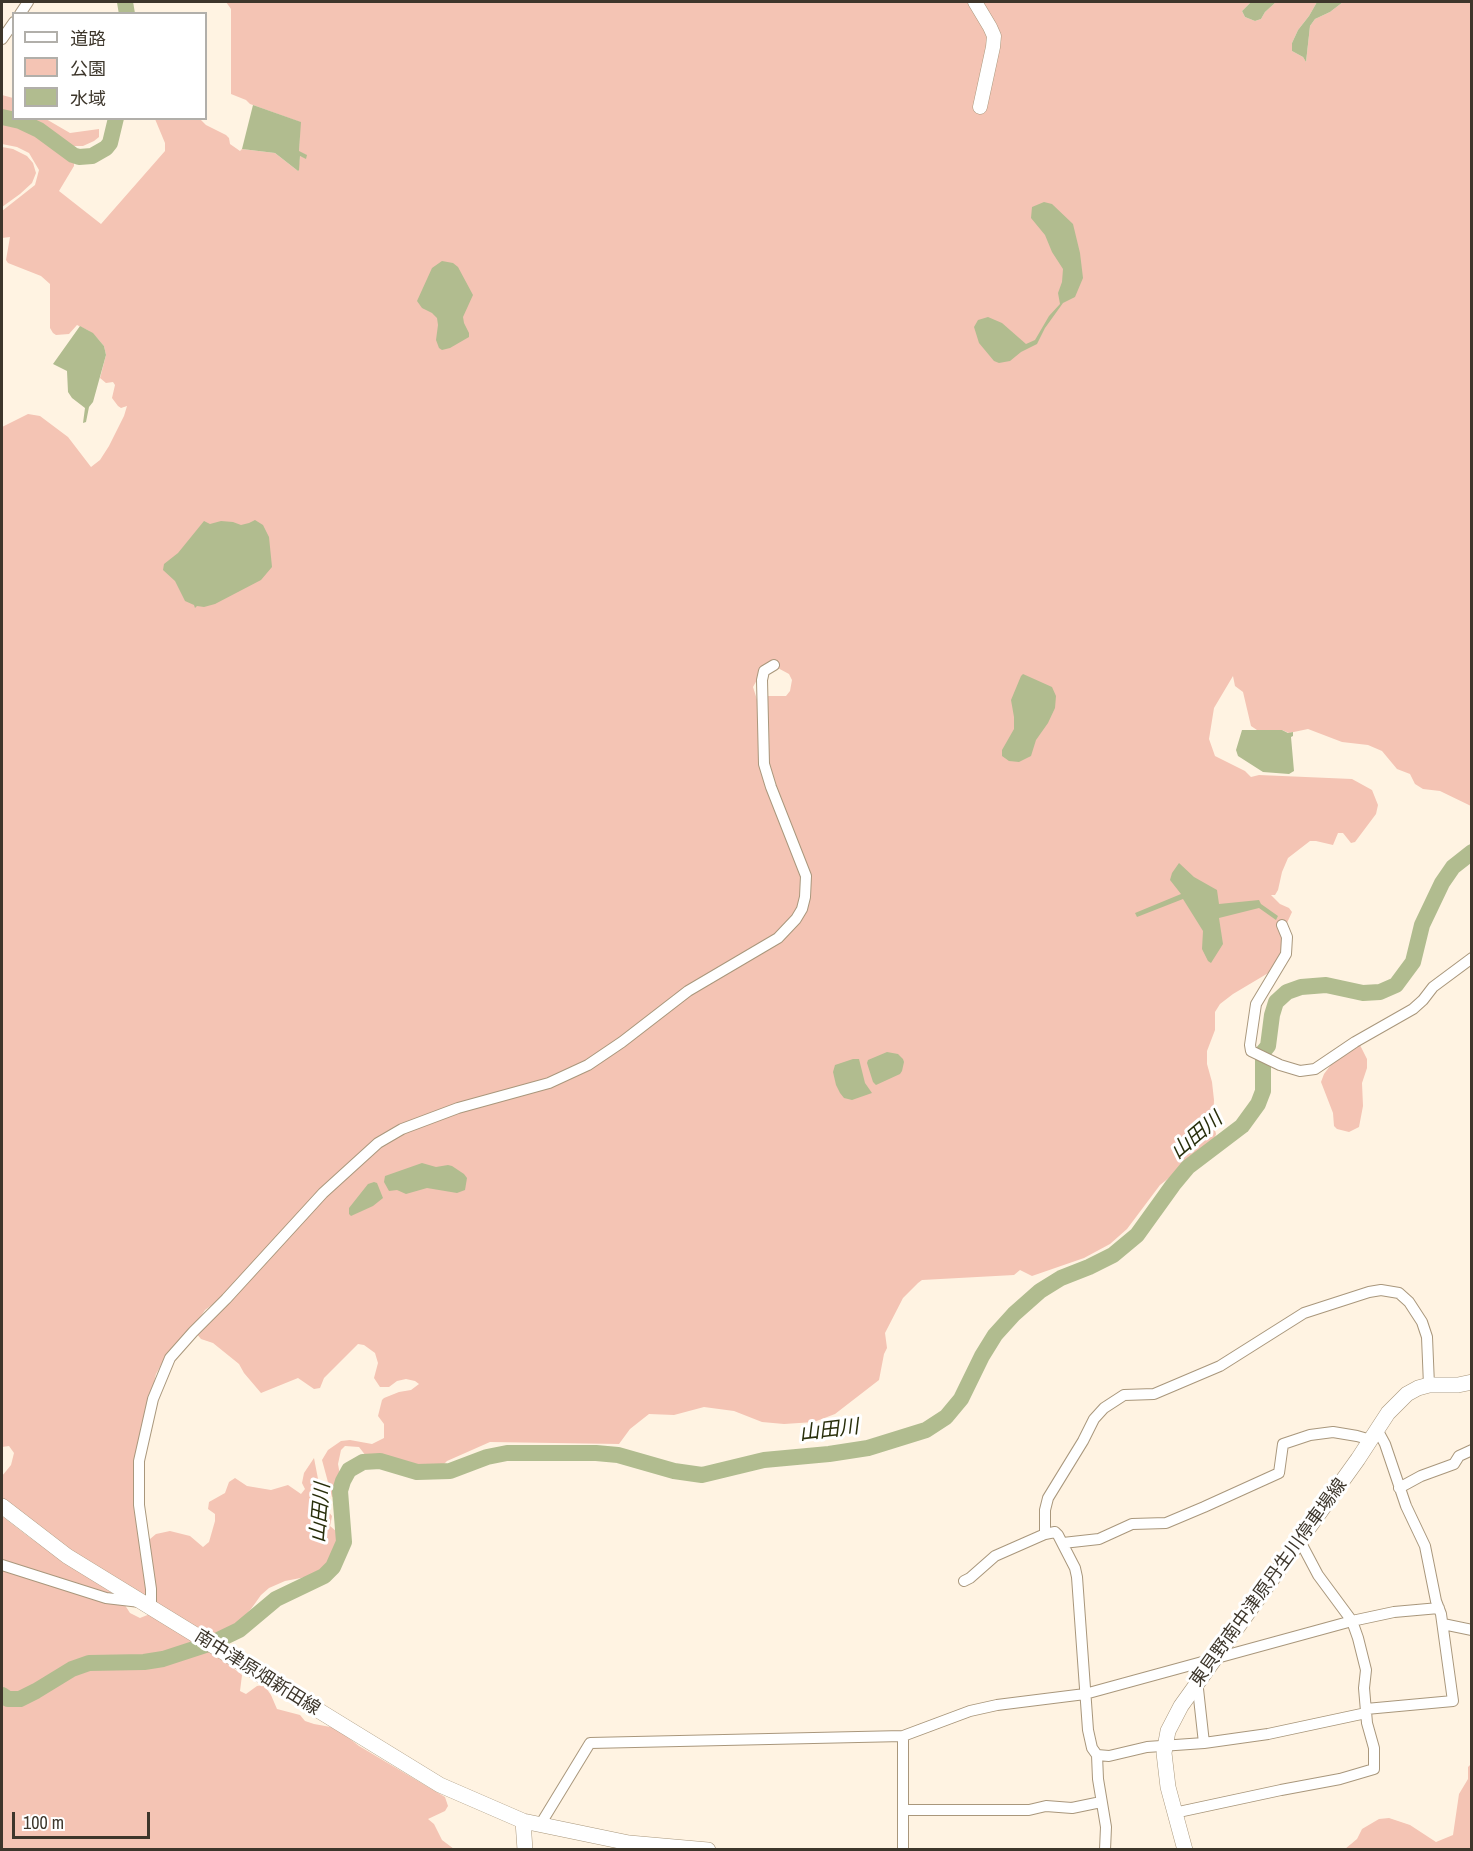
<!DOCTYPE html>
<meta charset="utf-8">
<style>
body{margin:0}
#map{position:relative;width:1473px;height:1851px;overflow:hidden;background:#fff3e2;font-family:"Archivo Narrow","Noto Sans JP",sans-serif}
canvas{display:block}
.frame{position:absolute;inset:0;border:3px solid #3d362b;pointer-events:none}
.legend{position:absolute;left:12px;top:12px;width:195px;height:108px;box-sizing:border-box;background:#fff;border:2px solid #b1afaa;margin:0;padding:8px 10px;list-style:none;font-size:18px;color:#3d362b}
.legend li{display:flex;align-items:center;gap:12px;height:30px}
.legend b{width:30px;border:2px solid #b1afaa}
.scale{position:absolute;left:12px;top:1812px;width:138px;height:27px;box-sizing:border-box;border:3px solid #3d362b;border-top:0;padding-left:8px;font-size:18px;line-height:21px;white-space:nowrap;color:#3d362b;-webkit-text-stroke:4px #fff;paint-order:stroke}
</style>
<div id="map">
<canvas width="1473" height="1851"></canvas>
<div class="frame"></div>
<ul class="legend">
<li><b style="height:8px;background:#fff"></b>道路</li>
<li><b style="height:16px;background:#f4c4b4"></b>公園</li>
<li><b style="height:16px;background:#b1bc8f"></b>水域</li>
</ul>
<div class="scale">100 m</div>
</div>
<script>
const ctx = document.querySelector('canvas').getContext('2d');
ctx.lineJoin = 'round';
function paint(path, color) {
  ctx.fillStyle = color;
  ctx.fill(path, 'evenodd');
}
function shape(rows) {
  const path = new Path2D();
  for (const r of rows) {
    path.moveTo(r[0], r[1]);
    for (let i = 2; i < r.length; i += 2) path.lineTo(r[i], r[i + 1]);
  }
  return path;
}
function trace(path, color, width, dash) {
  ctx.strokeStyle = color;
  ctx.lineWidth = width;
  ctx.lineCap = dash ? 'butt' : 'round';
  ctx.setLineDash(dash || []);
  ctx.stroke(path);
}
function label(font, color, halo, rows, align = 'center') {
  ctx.font = font + ' "Archivo Narrow","Noto Sans JP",sans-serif';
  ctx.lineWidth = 6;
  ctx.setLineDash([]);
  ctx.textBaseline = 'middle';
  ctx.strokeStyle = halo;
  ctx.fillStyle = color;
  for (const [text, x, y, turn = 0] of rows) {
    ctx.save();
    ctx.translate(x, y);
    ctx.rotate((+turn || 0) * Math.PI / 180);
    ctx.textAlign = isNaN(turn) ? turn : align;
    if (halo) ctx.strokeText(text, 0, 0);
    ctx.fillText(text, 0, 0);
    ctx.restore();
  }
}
paint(shape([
 [226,2,1251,2,1242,11,1245,17,1255,21,1261,19,1265,12,1276,2,1317,2,1309,16,1298,30,1292,43,1292,51,1303,57,1306,62,1310,26,1315,19,1330,12,1343,2,1471,2,1471,806,1440,791,1423,789,1415,784,1410,774,1397,769,1382,751,1368,745,1342,742,1308,729,1289,733,1282,730,1257,730,1251,726,1243,692,1235,686,1233,676,1214,708,1209,739,1215,756,1245,771,1251,777,1259,775,1352,779,1372,790,1378,805,1376,814,1355,842,1351,843,1343,833,1338,833,1333,845,1316,841,1310,841,1288,858,1282,872,1278,890,1275,895,1271,895,1280,904,1289,908,1292,912,1286,925,1281,928,1285,940,1285,952,1275,969,1233,994,1220,1004,1215,1012,1215,1030,1207,1051,1207,1064,1212,1082,1214,1100,1213,1123,1216,1134,1213,1143,1160,1185,1127,1229,1110,1244,1084,1258,1032,1276,1020,1270,1014,1275,922,1280,918,1283,903,1298,885,1333,887,1348,884,1354,879,1380,835,1414,814,1422,784,1424,762,1422,734,1411,704,1407,674,1415,649,1414,630,1429,619,1444,490,1442,447,1461,443,1465,445,1473,438,1475,392,1469,366,1456,359,1447,345,1446,341,1450,338,1464,343,1492,342,1494,332,1497,322,1460,328,1450,341,1441,350,1440,372,1444,384,1438,384,1424,378,1416,382,1400,384,1398,399,1392,411,1390,419,1384,415,1381,406,1379,397,1381,389,1387,380,1387,374,1378,378,1363,375,1353,364,1345,358,1344,324,1378,320,1388,314,1389,298,1378,261,1393,244,1373,239,1364,213,1343,201,1339,196,1333,313,1209,307,1208,223,1297,205,1310,191,1331,165,1358,156,1374,143,1428,135,1480,141,1543,149,1583,149,1587,143,1597,72,1552,2,1499,2,1476,11,1465,14,1453,9,1446,2,1447,2,427,28,414,40,416,68,437,91,467,100,460,109,446,124,416,127,406,121,408,118,406,112,398,115,385,113,382,106,383,100,378,106,355,104,346,97,338,89,331,77,325,69,334,56,335,53,333,50,328,50,284,41,276,8,263,6,260,10,237,2,238,2,211,35,185,39,170,29,153,17,147,2,144,2,119,14,121,33,129,74,158,74,166,59,191,101,224,165,151,165,143,155,119,200,119,206,125,226,135,229,138,230,144,240,151,242,149,275,153,298,171,300,156,306,158,306,155,299,152,300,122,250,104,246,100,231,94,231,9],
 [775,663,776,667,789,674,792,680,790,691,786,696,764,696,766,763,773,786,804,858,809,887,805,908,794,926,777,942,682,998,611,1054,574,1075,550,1085,458,1111,415,1126,358,1157,377,1141,401,1128,457,1106,548,1081,572,1071,618,1040,686,989,761,945,784,926,797,908,803,894,803,873,769,788,762,766,759,706,753,687,762,671,768,664],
 [2,95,13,98,13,117,2,115],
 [18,119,46,119,70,133,99,129,99,137,94,141,83,146,72,146,65,143,55,133],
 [2,147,13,149,27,156,33,163,36,173,32,183,20,194,2,207],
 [1360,1045,1367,1059,1367,1068,1362,1083,1363,1106,1359,1127,1349,1132,1337,1129,1334,1126,1333,1113,1321,1082,1324,1074,1336,1058],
 [314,1458,323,1505,332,1516,330,1526,336,1531,338,1544,337,1551,321,1571,311,1576,285,1581,269,1588,261,1595,251,1609,230,1631,213,1640,154,1604,147,1549,150,1539,156,1534,170,1531,190,1536,203,1547,209,1542,215,1521,215,1514,208,1509,209,1502,225,1493,229,1482,235,1478,247,1486,271,1490,288,1485,301,1494,305,1489,302,1483,304,1473],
 [2,1516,29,1537,121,1599,130,1613,140,1618,150,1614,227,1663,242,1675,240,1691,246,1694,257,1686,264,1685,271,1695,277,1709,300,1715,305,1721,314,1724,336,1728,359,1746,445,1797,448,1806,445,1811,428,1819,434,1824,442,1840,454,1849,2,1849],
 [1471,1764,1471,1849,1345,1849,1357,1839,1362,1829,1379,1819,1389,1818,1410,1825,1436,1842,1453,1835,1459,1794,1468,1779,1468,1767]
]), '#f4c4b4');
paint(shape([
 [1251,2,1276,2,1265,12,1261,19,1255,21,1245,17,1242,11],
 [1317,2,1343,2,1330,12,1315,19,1310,26,1306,62,1303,57,1292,51,1292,43,1298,30,1309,16],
 [253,105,301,122,299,151,307,155,306,159,300,156,299,170,298,171,275,153,242,149],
 [1044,202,1052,204,1073,224,1080,253,1083,278,1075,297,1063,303,1045,328,1037,344,1021,352,1010,361,999,363,994,361,979,343,974,327,978,320,988,317,1002,323,1026,344,1035,340,1049,316,1060,304,1058,293,1062,282,1063,269,1052,252,1045,235,1031,218,1032,207],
 [442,261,453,263,458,267,473,295,463,317,464,323,469,333,469,337,450,348,442,350,439,348,436,340,438,325,437,318,432,313,422,308,417,301,432,268],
 [80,326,93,333,104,346,106,355,93,402,89,407,86,422,83,423,85,408,72,398,68,392,67,371,53,364],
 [255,520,263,525,269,537,272,567,261,580,215,604,204,607,197,606,195,608,194,605,185,601,175,581,163,570,164,564,178,553,204,521,210,524,221,521,233,522,241,525,249,523],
 [1023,674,1052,687,1056,696,1055,708,1048,723,1036,740,1031,756,1019,762,1009,761,1002,756,1002,750,1014,729,1014,717,1011,700,1021,676],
 [1242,730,1282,730,1288,733,1293,732,1293,736,1291,737,1294,771,1289,774,1263,772,1238,756,1236,750],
 [1179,863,1194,877,1217,890,1219,904,1259,900,1261,904,1278,916,1276,920,1259,908,1219,918,1223,944,1211,963,1208,961,1202,949,1203,931,1183,899,1137,917,1135,913,1181,894,1170,880,1172,873],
 [887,1052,898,1054,903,1059,904,1062,902,1071,900,1074,876,1085,873,1082,867,1063,868,1060],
 [853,1059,859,1059,865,1083,872,1093,852,1100,844,1098,840,1093,836,1085,833,1072,835,1065],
 [422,1163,436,1167,448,1165,452,1166,464,1174,467,1178,465,1190,457,1193,427,1188,406,1194,397,1190,389,1191,384,1182,385,1176],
 [374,1182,377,1183,383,1198,373,1206,351,1216,349,1214,349,1208,368,1184]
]), '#b1bc8f');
trace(shape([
 [125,2,127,14],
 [2,117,20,121,39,130,73,155,79,157,92,156,106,148,110,143,116,118],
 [2,1695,8,1699,20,1699,36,1691,72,1669,89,1663,144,1662,163,1659,212,1643,239,1630,276,1599,324,1576,333,1567,344,1542,340,1491,343,1481,349,1470,363,1462,380,1461,417,1472,450,1471,487,1457,507,1453,596,1453,618,1455,674,1471,702,1475,764,1460,829,1454,868,1448,926,1430,946,1417,961,1399,982,1356,995,1335,1014,1314,1040,1291,1061,1278,1089,1267,1113,1255,1137,1235,1173,1185,1188,1167,1242,1126,1258,1104,1263,1091,1263,1052,1268,1046,1272,1015,1276,1002,1287,992,1301,987,1326,985,1363,993,1380,992,1396,985,1413,962,1422,925,1442,883,1453,867,1472,852]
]), '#b1bc8f', 16);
const minor = shape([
 [20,14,28,2],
 [2,39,14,22],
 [1282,925,1287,937,1286,954,1256,1004,1250,1045,1251,1051,1280,1065,1300,1071,1315,1069,1355,1042,1413,1009,1423,1000,1433,987,1472,958],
 [1399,1488,1421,1476,1454,1464,1459,1456,1472,1450],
 [1045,1534,1045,1510,1048,1498,1083,1441,1094,1419,1104,1408,1124,1395,1154,1394,1220,1366,1304,1313,1369,1292,1381,1290,1399,1293,1409,1302,1422,1322,1427,1337,1429,1385],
 [1063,1543,1099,1539,1132,1524,1166,1523,1204,1507,1279,1473,1283,1444,1310,1435,1333,1432,1357,1436,1371,1440],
 [2,1565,106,1598,140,1602],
 [964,1581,970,1578,995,1556,1045,1534,1055,1532,1058,1535,1075,1568,1077,1577,1088,1730,1092,1748,1097,1755,1109,1756,1147,1747,1204,1743,1268,1734,1366,1713],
 [151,1607,151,1589,139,1505,139,1461,153,1399,170,1358,193,1332,226,1299,323,1193,378,1143,402,1129,458,1108,549,1083,588,1065,622,1042,688,991,778,938,796,919,802,909,805,897,806,876,771,787,764,764,762,680,764,671,774,665],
 [1443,1624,1472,1630],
 [1197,1680,1204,1743],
 [1366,1709,1453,1701,1441,1614,1436,1601,1425,1546,1406,1506,1385,1444,1378,1431],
 [903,1736,903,1850],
 [1097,1755,1098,1779,1106,1827,1105,1850],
 [904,1810,1029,1810,1046,1806,1072,1808,1101,1802],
 [1174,1813,1281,1790,1340,1779,1374,1769,1374,1748,1367,1723,1364,1688,1366,1670,1358,1638,1352,1621,1318,1575,1300,1541],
 [540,1825,590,1743,903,1736,970,1711,997,1705,1085,1694,1352,1621,1394,1612,1439,1608]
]);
const tertiary = shape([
 [975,2,990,27,994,36,993,47,980,107]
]);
const secondary = shape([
 [2,1506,67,1556,440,1785,523,1821,629,1843,708,1850],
 [523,1821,525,1850],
 [1185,1850,1168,1787,1164,1753,1168,1731,1181,1706,1358,1459,1388,1413,1407,1394,1418,1388,1429,1385,1458,1385,1472,1382]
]);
trace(minor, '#a9977c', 12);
trace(tertiary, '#a9977c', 15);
trace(secondary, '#a9977c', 16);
trace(minor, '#fff', 10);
trace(tertiary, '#fff', 14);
trace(secondary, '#fff', 15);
label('18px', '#3d362b', '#fff', [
 ["東貝野南中津原丹生川停車場線",1269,1583,-54],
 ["南中津原畑新田線",257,1673,32]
]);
label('italic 20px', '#282f0b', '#fff', [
 ["山田川",1197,1136,-40],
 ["山田川",829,1431,-7],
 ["山田川",321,1513,-85]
]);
</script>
